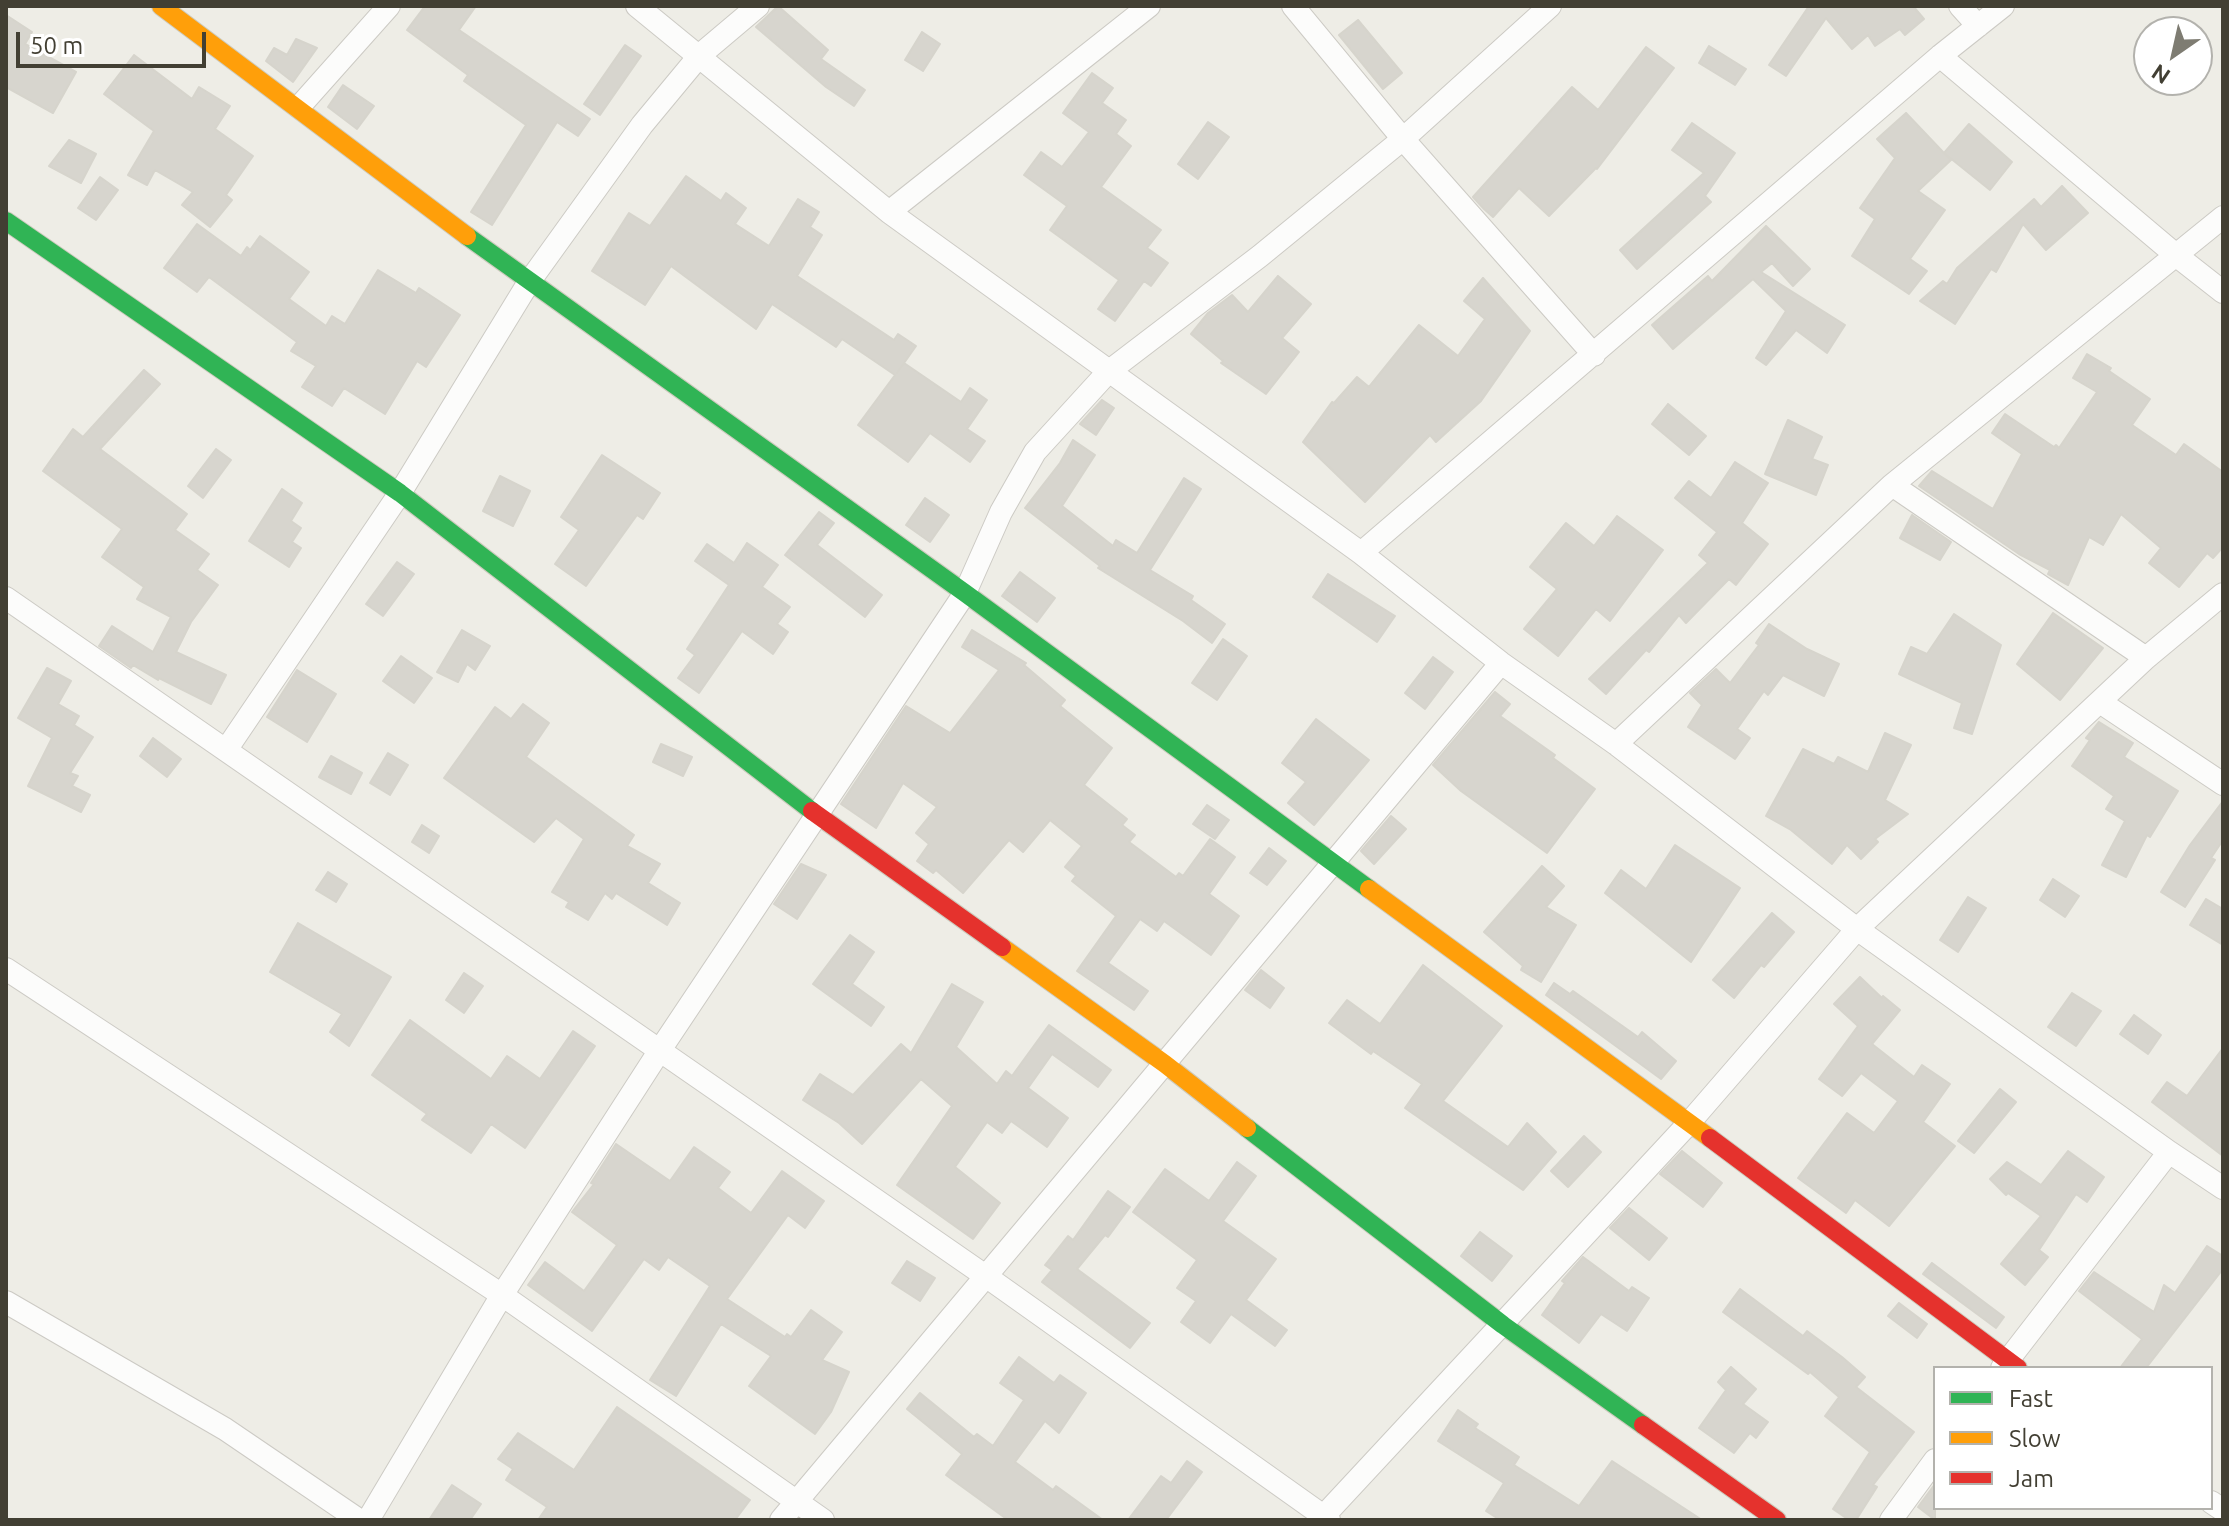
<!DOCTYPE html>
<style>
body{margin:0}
#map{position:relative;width:2229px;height:1526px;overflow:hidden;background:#eeede6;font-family:Ubuntu,sans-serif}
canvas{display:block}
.frame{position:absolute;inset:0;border:8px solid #423f33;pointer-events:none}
.legend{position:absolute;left:1933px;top:1366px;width:280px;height:144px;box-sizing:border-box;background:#fff;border:2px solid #b3b2ad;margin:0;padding:10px 14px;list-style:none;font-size:24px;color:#423f33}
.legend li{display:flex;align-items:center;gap:16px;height:40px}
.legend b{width:40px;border:2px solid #b3b2ad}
.north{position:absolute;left:2133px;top:16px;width:80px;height:80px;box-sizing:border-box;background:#fff;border:2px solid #b3b2ad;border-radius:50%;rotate:214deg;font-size:22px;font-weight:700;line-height:32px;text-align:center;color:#423f33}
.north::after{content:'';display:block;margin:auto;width:28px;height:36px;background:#7e7c72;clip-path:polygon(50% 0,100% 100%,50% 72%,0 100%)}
.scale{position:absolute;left:16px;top:32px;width:190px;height:36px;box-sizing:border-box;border:4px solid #423f33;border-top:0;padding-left:10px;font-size:24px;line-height:28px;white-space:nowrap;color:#423f33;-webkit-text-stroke:6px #fff;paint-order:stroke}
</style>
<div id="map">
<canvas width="2229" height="1526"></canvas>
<div class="frame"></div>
<ul class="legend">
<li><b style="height:10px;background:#30b455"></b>Fast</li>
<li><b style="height:10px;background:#ff9f0a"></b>Slow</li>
<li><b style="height:10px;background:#e5322d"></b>Jam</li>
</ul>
<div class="north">N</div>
<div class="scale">50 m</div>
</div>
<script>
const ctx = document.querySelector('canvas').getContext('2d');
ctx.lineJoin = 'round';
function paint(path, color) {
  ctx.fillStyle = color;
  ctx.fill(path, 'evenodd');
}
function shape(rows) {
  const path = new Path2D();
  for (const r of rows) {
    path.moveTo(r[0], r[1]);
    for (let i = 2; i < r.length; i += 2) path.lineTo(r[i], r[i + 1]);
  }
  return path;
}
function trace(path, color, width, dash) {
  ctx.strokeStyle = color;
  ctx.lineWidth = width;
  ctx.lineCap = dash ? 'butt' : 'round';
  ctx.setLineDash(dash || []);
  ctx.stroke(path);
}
const building = shape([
 [425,6,476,6,459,30,590,119,578,136,557,122,492,225,471,212,526,125,464,81,468,75,407,30,425,6],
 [778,6,828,50,821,59,865,90,854,106,826,87,756,27,778,6],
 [1809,6,1913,6,1924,19,1905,35,1900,29,1875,46,1868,35,1852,49,1826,18,1786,76,1769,65,1809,6],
 [6,15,32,32,25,44,76,72,53,113,6,87,6,15],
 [1358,20,1402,73,1383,89,1339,35,1358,20],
 [922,32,940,44,923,71,905,60,922,32],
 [296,39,317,48,293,82,266,61,274,48,287,55,296,39],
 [625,45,641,56,600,115,584,104,625,45],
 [1709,46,1746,69,1735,85,1699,63,1709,46],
 [1646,47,1674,68,1597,169,1596,168,1549,216,1519,188,1493,217,1484,209,1473,197,1572,87,1598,110,1646,47],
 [134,55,192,99,199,87,230,106,215,129,253,156,226,195,232,200,210,227,182,205,193,192,155,170,147,185,128,175,154,131,104,94,134,55],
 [1092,73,1113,88,1102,103,1126,120,1116,134,1131,146,1101,187,1161,230,1147,248,1168,263,1151,286,1144,281,1115,321,1098,309,1119,280,1050,230,1067,206,1024,175,1041,152,1062,167,1089,132,1063,113,1092,73],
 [343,85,374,106,357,129,328,107,343,85],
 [1906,113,1944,153,1969,124,2012,162,1990,190,1944,153,1951,160,1918,191,1945,210,1910,259,1927,271,1909,294,1852,256,1875,219,1860,208,1895,158,1877,139,1906,113],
 [1208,122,1229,137,1198,179,1178,164,1208,122],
 [1692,123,1735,153,1705,196,1711,202,1637,269,1620,250,1704,173,1672,150,1692,123],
 [69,140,96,154,81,183,49,166,69,140],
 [686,176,721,201,726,193,746,208,735,224,769,246,798,199,819,212,810,227,822,235,797,276,894,340,898,334,916,346,897,373,904,363,961,402,970,388,987,400,967,429,985,441,970,462,930,433,908,462,858,425,895,375,842,339,836,347,772,304,756,329,671,266,645,305,592,271,629,213,650,226,686,176],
 [100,177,118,190,96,220,78,208,100,177],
 [2062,186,2088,213,2046,250,2023,224,1996,272,1991,269,1955,324,1920,301,1943,281,1947,284,1957,268,2034,199,2041,207,2062,186],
 [197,224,241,256,247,247,250,250,260,236,309,272,289,299,326,326,332,316,345,324,378,270,416,293,419,288,460,315,426,367,417,361,385,414,344,388,332,406,302,387,316,366,291,351,297,342,209,277,197,292,164,268,197,224],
 [1766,226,1810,269,1793,286,1772,263,1761,272,1845,325,1827,353,1796,330,1766,365,1756,358,1786,311,1753,279,1673,349,1652,325,1708,276,1712,281,1766,226],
 [1278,276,1311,304,1282,338,1299,352,1266,394,1221,363,1223,361,1191,334,1208,313,1232,295,1248,312,1278,276],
 [1483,278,1530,331,1481,401,1436,442,1430,435,1365,502,1303,442,1332,402,1334,403,1357,377,1369,387,1419,325,1458,356,1485,319,1464,301,1483,278],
 [2087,354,2111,368,2109,371,2150,399,2132,425,2176,455,2184,444,2223,472,2223,547,2213,558,2207,553,2179,587,2149,563,2161,548,2121,514,2103,545,2089,537,2068,585,2048,574,2050,570,2019,554,1919,486,1932,471,1993,509,2022,454,1992,433,2005,414,2054,447,2056,445,2059,448,2097,392,2073,378,2087,354],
 [144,370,160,384,100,449,187,514,175,530,209,554,197,570,218,585,191,622,176,652,226,675,211,704,159,678,158,680,133,665,131,668,99,646,112,626,153,652,171,617,137,599,144,587,102,557,122,529,43,471,73,429,83,437,144,370],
 [1102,400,1114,408,1096,435,1080,424,1102,400],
 [1668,404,1706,436,1689,455,1652,424,1668,404],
 [1788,420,1822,437,1812,459,1828,465,1816,495,1765,474,1788,420],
 [1073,440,1095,455,1062,506,1113,546,1116,540,1137,553,1184,478,1201,489,1150,570,1193,596,1191,600,1225,624,1212,643,1183,621,1098,568,1100,566,1025,508,1060,463,1073,440],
 [216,449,231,460,203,498,188,486,216,449],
 [602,455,660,493,643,519,637,515,586,586,555,564,579,530,561,517,602,455],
 [1735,462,1768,483,1742,523,1768,544,1736,585,1729,579,1686,623,1679,615,1649,652,1646,650,1606,694,1589,679,1708,563,1699,555,1717,532,1675,498,1689,481,1711,498,1735,462],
 [500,476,530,491,513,526,483,511,500,476],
 [282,489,302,503,291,521,301,528,292,542,301,548,289,567,249,541,282,489],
 [925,498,949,515,930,542,906,525,925,498],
 [819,512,834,523,817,545,882,595,865,617,785,555,819,512],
 [1912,515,1951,542,1940,560,1900,538,1912,515],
 [1617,516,1663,550,1610,621,1596,609,1558,656,1524,629,1557,589,1530,567,1566,523,1594,546,1617,516],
 [747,543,778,565,762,587,790,607,777,624,788,632,773,654,742,631,699,693,678,678,695,655,687,649,729,585,695,561,707,544,734,563,747,543],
 [397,562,414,574,383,616,366,604,397,562],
 [1020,572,1055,598,1037,622,1002,596,1020,572],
 [1328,574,1395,616,1377,642,1313,597,1328,574],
 [2053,613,2103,648,2060,700,2017,664,2053,613],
 [1954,614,2001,645,1972,734,1954,728,1962,703,1899,674,1911,647,1927,654,1954,614],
 [1769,624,1807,649,1839,664,1824,696,1783,675,1768,695,1764,691,1737,729,1750,738,1735,759,1688,727,1702,705,1690,693,1716,669,1730,683,1759,645,1756,643,1769,624],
 [462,630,490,646,475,670,467,664,458,682,437,672,462,630],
 [972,630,1026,663,1024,665,1065,700,1060,706,1112,748,1084,785,1127,819,1122,825,1135,835,1129,842,1176,877,1179,873,1183,876,1210,839,1235,857,1209,894,1239,916,1211,955,1164,921,1157,931,1140,919,1108,963,1148,991,1134,1010,1077,971,1116,916,1072,881,1076,876,1065,867,1082,846,1050,820,1023,852,1009,840,963,893,936,870,933,873,917,861,929,844,916,833,937,807,903,783,876,828,841,804,906,706,950,733,999,670,962,647,972,630],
 [1223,639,1247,656,1217,700,1192,683,1223,639],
 [401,656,432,678,414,703,383,681,401,656],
 [1433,657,1453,672,1425,709,1405,693,1433,657],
 [47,668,71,681,58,704,79,716,74,725,93,737,70,773,78,776,72,786,90,795,81,812,28,786,52,738,18,718,47,668],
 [297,670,336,694,307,742,267,717,297,670],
 [1495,692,1510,704,1500,716,1555,755,1553,758,1595,789,1547,853,1461,791,1433,765,1495,692],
 [523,704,549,723,526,757,634,835,627,846,660,864,648,883,680,903,667,925,616,893,612,899,605,893,588,920,566,907,569,902,552,892,584,839,556,818,534,842,444,778,495,707,511,719,523,704],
 [1316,719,1369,760,1314,825,1288,803,1306,782,1282,763,1316,719],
 [2099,722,2133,743,2124,757,2178,791,2150,837,2147,835,2126,877,2102,865,2125,821,2106,809,2114,796,2072,766,2090,740,2086,738,2099,722],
 [1885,733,1911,745,1885,800,1908,814,1875,839,1878,842,1861,859,1847,845,1832,864,1791,830,1766,816,1803,749,1834,764,1838,757,1868,772,1885,733],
 [153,738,181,759,167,777,140,756,153,738],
 [661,744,692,757,683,776,653,762,661,744],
 [388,753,408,765,390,795,370,783,388,753],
 [331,756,362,773,351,794,319,777,331,756],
 [2223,801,2223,840,2211,858,2215,860,2185,907,2161,892,2190,845,2223,801],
 [1207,805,1229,820,1215,839,1193,824,1207,805],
 [1391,816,1406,829,1374,864,1361,851,1391,816],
 [422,825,439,836,429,853,412,842,422,825],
 [1675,845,1740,888,1691,962,1605,893,1621,870,1646,889,1675,845],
 [1269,848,1286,861,1267,885,1250,873,1269,848],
 [801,864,826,875,797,919,774,904,801,864],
 [1542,866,1564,886,1546,907,1576,925,1541,982,1521,970,1523,966,1484,932,1542,866],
 [328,872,347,884,336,902,316,890,328,872],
 [2053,879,2079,896,2065,917,2040,900,2053,879],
 [1968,897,1986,908,1958,952,1940,940,1968,897],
 [2206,899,2223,909,2223,945,2190,925,2206,899],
 [1772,913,1794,932,1764,967,1761,965,1734,998,1713,980,1772,913],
 [298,923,391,977,349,1046,330,1032,342,1014,270,972,298,923],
 [850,935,874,952,852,984,884,1007,871,1026,813,984,850,935],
 [1423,965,1502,1026,1443,1101,1508,1147,1527,1123,1556,1152,1523,1190,1405,1108,1422,1084,1373,1051,1371,1054,1329,1023,1347,1000,1380,1024,1423,965],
 [1261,970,1284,988,1270,1008,1245,990,1261,970],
 [464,973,483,986,464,1013,446,1000,464,973],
 [1860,977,1882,998,1883,996,1900,1010,1872,1044,1914,1077,1922,1065,1950,1084,1923,1122,1955,1146,1889,1226,1855,1200,1846,1213,1798,1178,1847,1113,1874,1133,1898,1101,1861,1073,1842,1096,1819,1079,1858,1026,1834,1004,1860,977],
 [1554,983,1570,994,1573,991,1638,1037,1642,1032,1676,1061,1661,1079,1546,995,1554,983],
 [952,984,983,1002,956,1047,997,1084,1006,1071,1012,1076,1049,1025,1111,1070,1098,1087,1052,1054,1028,1088,1068,1118,1047,1147,1011,1121,1002,1133,987,1122,955,1167,1000,1203,973,1239,897,1185,952,1106,921,1079,862,1144,839,1123,803,1100,820,1074,853,1095,901,1044,911,1053,952,984],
 [2072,993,2101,1011,2076,1046,2048,1027,2072,993],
 [2134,1015,2161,1035,2148,1054,2120,1034,2134,1015],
 [410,1020,491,1079,507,1056,540,1079,573,1031,595,1046,525,1148,491,1124,471,1153,422,1120,427,1114,372,1075,410,1020],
 [2223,1048,2223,1156,2152,1102,2167,1082,2187,1096,2223,1048],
 [2000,1089,2016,1102,1974,1153,1958,1141,2000,1089],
 [1584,1136,1601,1152,1568,1187,1551,1171,1584,1136],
 [616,1144,670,1181,694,1147,730,1172,718,1188,751,1213,782,1171,824,1201,805,1228,788,1215,727,1299,785,1337,787,1334,791,1337,811,1310,842,1332,822,1360,849,1372,831,1412,815,1434,749,1386,771,1356,721,1324,676,1396,650,1380,710,1286,668,1257,659,1270,644,1259,592,1331,528,1285,545,1262,584,1291,617,1245,572,1212,594,1184,591,1183,616,1144],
 [1682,1151,1722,1183,1703,1207,1660,1174,1682,1151],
 [2068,1151,2104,1177,2087,1202,2076,1194,2039,1250,2048,1257,2025,1285,2001,1264,2041,1216,2008,1193,2006,1195,1990,1179,2007,1162,2041,1185,2068,1151],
 [1237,1162,1256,1176,1223,1221,1276,1259,1246,1300,1287,1330,1275,1346,1231,1314,1210,1343,1181,1322,1196,1301,1177,1288,1197,1260,1133,1212,1165,1169,1209,1201,1237,1162],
 [1108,1191,1130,1207,1108,1237,1105,1235,1077,1269,1150,1323,1130,1348,1042,1282,1052,1270,1045,1265,1068,1236,1073,1240,1108,1191],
 [1629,1208,1667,1238,1649,1260,1610,1228,1629,1208],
 [1480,1232,1512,1256,1492,1281,1461,1256,1480,1232],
 [2207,1246,2223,1256,2223,1269,2146,1368,2120,1368,2142,1339,2079,1291,2094,1272,2154,1312,2164,1285,2175,1293,2207,1246],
 [1583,1257,1629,1291,1632,1287,1649,1298,1627,1331,1601,1314,1579,1343,1542,1315,1565,1283,1562,1281,1583,1257],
 [907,1261,935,1278,920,1301,892,1283,907,1261],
 [1932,1263,2004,1317,1996,1328,1923,1274,1932,1263],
 [1740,1289,1803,1336,1807,1331,1842,1357,1865,1377,1856,1387,1914,1432,1873,1485,1877,1487,1856,1520,1849,1520,1833,1509,1870,1452,1825,1416,1839,1397,1810,1372,1808,1374,1723,1312,1740,1289],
 [1899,1303,1927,1324,1917,1338,1888,1316,1899,1303],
 [1019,1357,1054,1383,1060,1375,1086,1393,1059,1433,1045,1421,1015,1462,1053,1490,1056,1486,1103,1520,1008,1520,946,1475,962,1454,907,1409,920,1393,974,1437,977,1434,993,1446,1024,1400,1000,1383,1019,1357],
 [1731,1367,1756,1389,1743,1404,1768,1422,1756,1438,1750,1433,1734,1453,1699,1428,1726,1390,1718,1382,1731,1367],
 [617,1407,750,1500,735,1520,538,1520,547,1507,506,1480,513,1469,498,1459,518,1433,574,1470,617,1407],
 [1458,1410,1478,1424,1475,1428,1519,1457,1514,1465,1579,1506,1612,1461,1702,1520,1500,1520,1486,1511,1504,1483,1438,1441,1458,1410],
 [1187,1461,1202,1472,1166,1520,1128,1520,1161,1476,1171,1483,1187,1461],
 [1935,1484,1935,1520,1918,1507,1935,1484],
 [452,1485,481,1504,470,1520,429,1520,452,1485]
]);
paint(building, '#d7d5ce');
trace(building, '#d6d4cc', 2);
const street = shape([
 [637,6,889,212,1361,553,1501,663,1616,744,1857,929,2169,1152,2223,1188],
 [1293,6,1403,139,1594,355],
 [1960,6,1978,26],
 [1940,56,2177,256,2223,292],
 [299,107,389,6],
 [889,212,1149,6],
 [1892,485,2146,658],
 [1361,553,1940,56,2003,6],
 [6,598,987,1277,1329,1520],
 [2100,702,2223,784],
 [1616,744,1892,485,2223,217],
 [226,750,400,493,529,282,642,125,700,55,758,6],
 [6,969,502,1295,823,1520],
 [6,1302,225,1429,359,1520],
 [2002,1368,2169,1152],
 [2211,1502,2223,1510],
 [368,1520,502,1295,660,1050,965,593,1001,512,1035,452,1108,372,1260,256,1403,139,1550,6],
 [781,1520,1501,663],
 [1320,1520,1689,1123,1857,929,2146,658,2223,594],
 [1891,1520,1935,1460]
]);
const fast = shape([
 [6,221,400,493,812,811],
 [467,236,965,593,1369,889],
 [1247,1128,1503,1325,1643,1425]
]);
const slow = shape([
 [161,6,467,236],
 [1369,889,1710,1138],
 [1002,947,1165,1064,1247,1128]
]);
const jam = shape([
 [812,811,1002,947],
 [1710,1138,2018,1368],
 [1643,1425,1777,1520]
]);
trace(street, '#cccac4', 24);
trace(fast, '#cdcbbd', 20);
trace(slow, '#cdcbbd', 20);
trace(jam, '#cdcbbd', 20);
trace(street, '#fcfcfb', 22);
trace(fast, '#30b455', 18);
trace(slow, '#ff9f0a', 18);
trace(jam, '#e5322d', 18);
</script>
